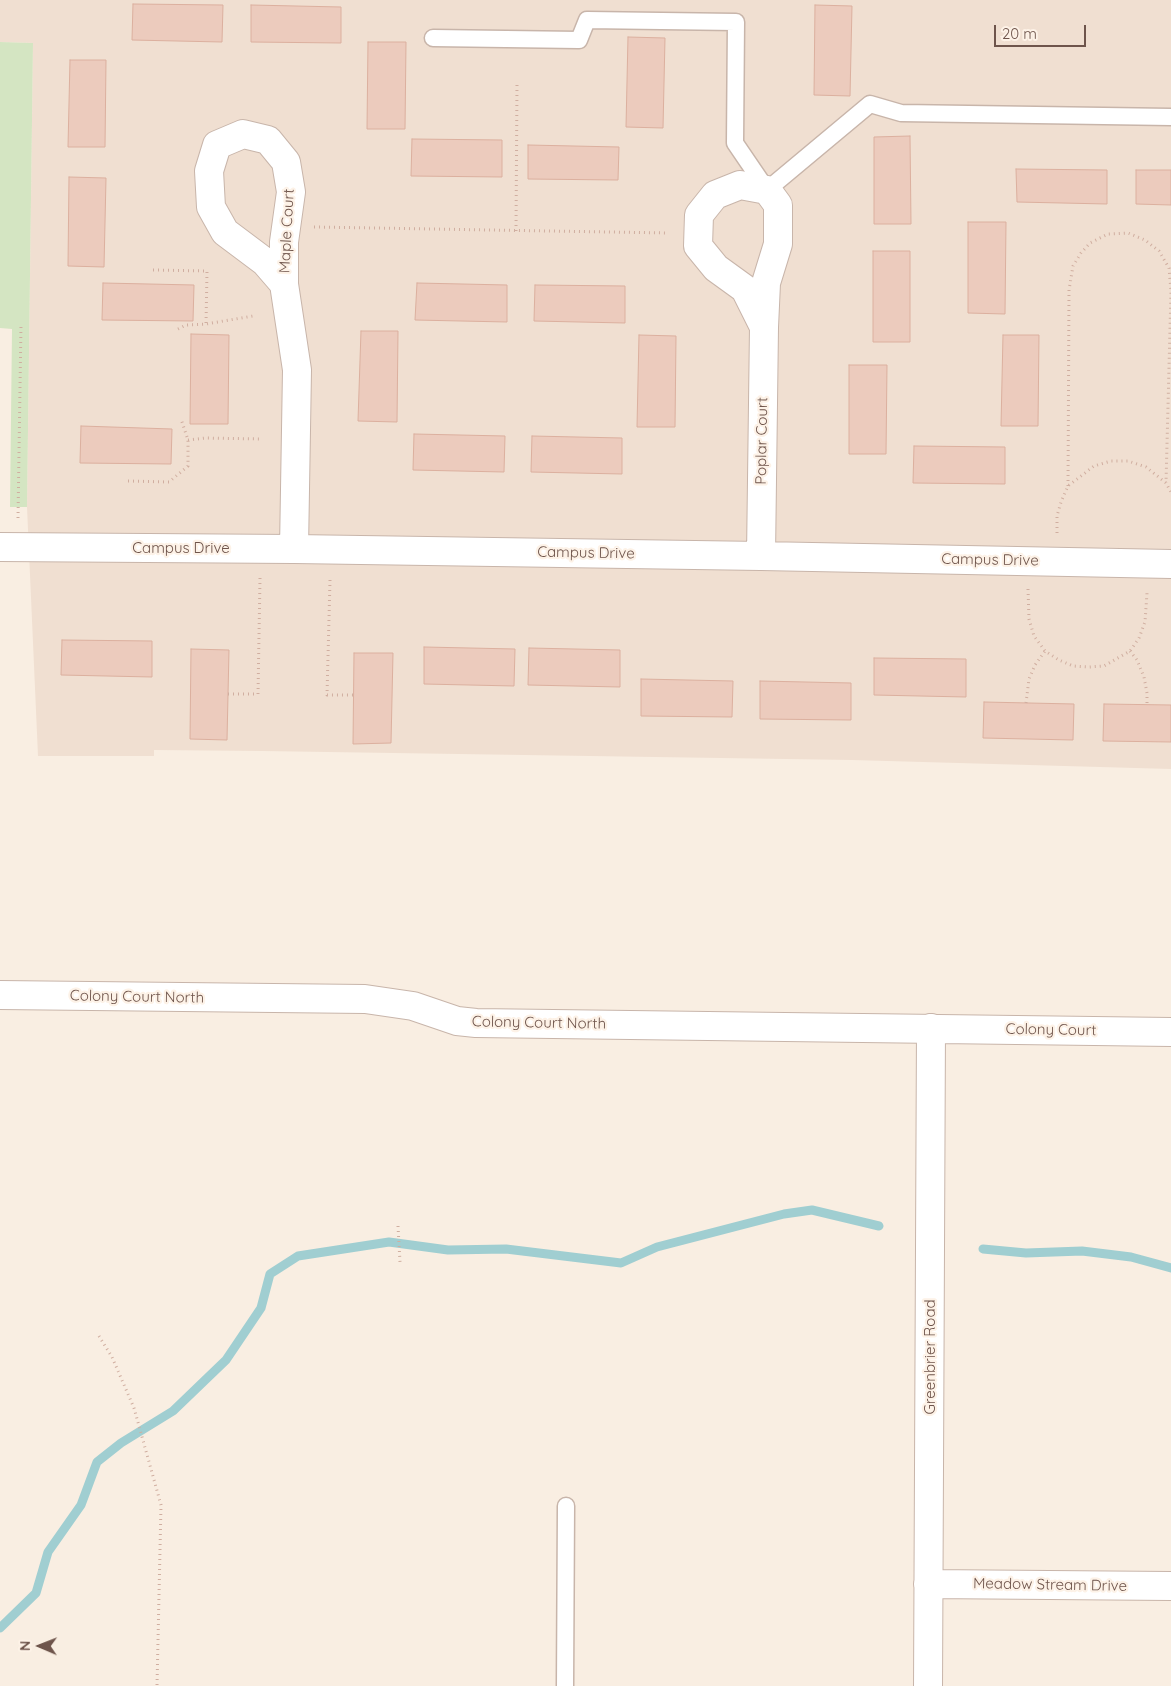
<!DOCTYPE html>
<style>
body{margin:0}
#map{position:relative;width:1171px;height:1686px;overflow:hidden;background:#f9eee2;font-family:Quicksand,sans-serif}
canvas{display:block}
.north{position:absolute;left:15px;top:1621px;width:50px;height:50px;-webkit-text-stroke:4px #fdf2e7;paint-order:stroke;rotate:271deg;font-size:14px;font-weight:700;line-height:20px;text-align:center;color:#6e544b}
.north::after{content:'';display:block;margin:auto;width:18px;height:22px;background:#6e544b;clip-path:polygon(50% 0,100% 100%,50% 72%,0 100%)}
.scale{position:absolute;left:994px;top:25px;width:92px;height:22px;box-sizing:border-box;border:2px solid #6e544b;border-top:0;padding-left:6px;font-size:15px;line-height:18px;white-space:nowrap;color:#6e544b;-webkit-text-stroke:4px #fdf2e7;paint-order:stroke}
</style>
<div id="map">
<canvas width="1171" height="1686"></canvas>
<div class="north">N</div>
<div class="scale">20 m</div>
</div>
<script>
const ctx = document.querySelector('canvas').getContext('2d');
ctx.lineJoin = 'round';
function paint(path, color) {
  ctx.fillStyle = color;
  ctx.fill(path, 'evenodd');
}
function shape(rows) {
  const path = new Path2D();
  for (const r of rows) {
    path.moveTo(r[0], r[1]);
    for (let i = 2; i < r.length; i += 2) path.lineTo(r[i], r[i + 1]);
  }
  return path;
}
function trace(path, color, width, dash) {
  ctx.strokeStyle = color;
  ctx.lineWidth = width;
  ctx.lineCap = dash ? 'butt' : 'round';
  ctx.setLineDash(dash || []);
  ctx.stroke(path);
}
function label(font, color, halo, rows, align = 'center') {
  ctx.font = font + ' Quicksand,sans-serif';
  ctx.lineWidth = 4.5;
  ctx.setLineDash([]);
  ctx.textBaseline = 'middle';
  ctx.strokeStyle = halo;
  ctx.fillStyle = color;
  for (const [text, x, y, turn = 0] of rows) {
    ctx.save();
    ctx.translate(x, y);
    ctx.rotate((+turn || 0) * Math.PI / 180);
    ctx.textAlign = isNaN(turn) ? turn : align;
    if (halo) ctx.strokeText(text, 0, 0);
    ctx.fillText(text, 0, 0);
    ctx.restore();
  }
}
paint(shape([
 [0,0,1171,0,1171,769,852,760,262,751,154,750,154,756,38,756,27,507,33,43,0,42]
]), '#f0dfd1');
paint(shape([
 [0,42,33,43,27,507,10,507,12,329,0,328]
]), '#d4e5c2');
trace(shape([
 [983,1249,1026,1253,1082,1251,1131,1257,1171,1268],
 [0,1628,36,1593,48,1552,81,1505,97,1462,121,1443,173,1411,226,1360,261,1308,270,1274,298,1256,389,1242,448,1250,506,1249,621,1263,657,1247,784,1214,812,1210,879,1226]
]), '#a0ced1', 9);
const building = shape([
 [133,4,223,5,222,42,132,40,133,4],
 [251,5,341,7,341,43,251,42,251,5],
 [815,5,852,6,850,96,814,95,815,5],
 [628,37,665,38,663,128,626,127,628,37],
 [368,42,406,42,405,129,367,129,368,42],
 [70,60,106,60,105,147,68,147,70,60],
 [910,136,911,224,874,224,874,137,910,136],
 [412,139,502,140,502,177,411,176,412,139],
 [528,145,619,147,618,180,528,179,528,145],
 [1016,169,1107,170,1107,204,1017,202,1016,169],
 [1136,170,1171,170,1171,205,1136,204,1136,170],
 [69,177,106,178,104,267,68,266,69,177],
 [968,222,1006,222,1005,314,968,313,968,222],
 [873,251,910,251,910,342,873,342,873,251],
 [103,283,194,285,193,321,102,320,103,283],
 [417,283,507,285,507,322,415,320,417,283],
 [535,285,625,286,625,323,534,321,535,285],
 [361,331,398,331,397,422,358,421,361,331],
 [191,334,229,335,228,424,190,424,191,334],
 [639,335,676,336,675,427,637,427,639,335],
 [1003,335,1039,335,1038,426,1001,426,1003,335],
 [849,365,887,365,886,454,849,454,849,365],
 [81,426,172,429,171,464,80,463,81,426],
 [414,434,505,436,504,472,413,470,414,434],
 [532,436,622,438,622,474,531,472,532,436],
 [914,446,1005,447,1005,484,913,483,914,446],
 [62,640,152,641,152,677,61,675,62,640],
 [424,647,515,649,514,686,424,684,424,647],
 [529,648,620,650,620,687,528,685,529,648],
 [191,649,229,650,227,740,190,739,191,649],
 [354,653,393,653,391,743,353,744,354,653],
 [874,658,966,659,966,697,874,695,874,658],
 [641,679,733,681,732,717,641,716,641,679],
 [760,681,851,683,851,720,760,719,760,681],
 [984,702,1074,704,1073,740,983,738,984,702],
 [1104,704,1171,705,1171,742,1103,741,1104,704]
]);
paint(building, '#eccbbd');
trace(building, '#dcb09f', 1);
const lane = shape([
 [433,38,579,40,587,20,736,22,735,143,767,190,870,104,901,113,1171,117],
 [565,1686,566,1506]
]);
const street = shape([
 [284,284,265,262,225,232,211,207,209,171,217,145,243,134,268,140,286,162,291,192,284,242,284,284,297,370,294,549],
 [0,547,294,549,761,556,1171,564],
 [761,556,764,327,766,283,778,244,778,205,767,190,740,185,715,195,699,215,698,246,716,268,745,289,764,327],
 [0,995,365,999,413,1006,457,1021,476,1023,1171,1032],
 [928,1584,1171,1586],
 [928,1686,931,1028]
]);
trace(lane, '#c8b5aa', 19);
trace(street, '#c8b5aa', 30);
trace(shape([
 [314,227,668,233],
 [516,231,517,83],
 [153,270,207,271,206,324],
 [178,329,186,325,206,324,253,316],
 [188,440,206,438,261,439],
 [128,481,169,482,188,466,188,440,181,419],
 [1068,486,1069,290,1073,266,1081,253,1090,243,1108,234,1128,233,1145,240,1159,251,1169,268,1171,291,1166,483],
 [18,518,21,323],
 [1057,533,1057,516,1061,502,1068,486,1094,466,1111,461,1128,461,1146,467,1166,483,1171,492],
 [330,580,327,695,353,695],
 [1028,589,1029,619,1034,636,1045,651,1059,660,1073,666,1089,667,1104,666,1130,651,1139,638,1145,622,1147,593],
 [1130,651,1137,660,1144,677,1147,693,1147,704],
 [228,694,258,694,260,578],
 [1026,703,1029,679,1035,665,1045,651],
 [398,1226,400,1262],
 [99,1336,112,1357,134,1408,161,1505,157,1686]
]), '#d0aea0', 3, [1, 4]);
trace(lane, '#fff', 16);
trace(street, '#fff', 28);
label('15px', '#6e544b', '#fdf2e7', [
 ["Maple Court",287,231,-87],
 ["Poplar Court",762,441,-89],
 ["Campus Drive",181,548],
 ["Campus Drive",586,553,1],
 ["Campus Drive",990,560,1],
 ["Colony Court North",137,997,1],
 ["Colony Court North",539,1023,1],
 ["Colony Court",1051,1030,1],
 ["Greenbrier Road",930,1357,-90],
 ["Meadow Stream Drive",1050,1585,1]
]);
</script>
